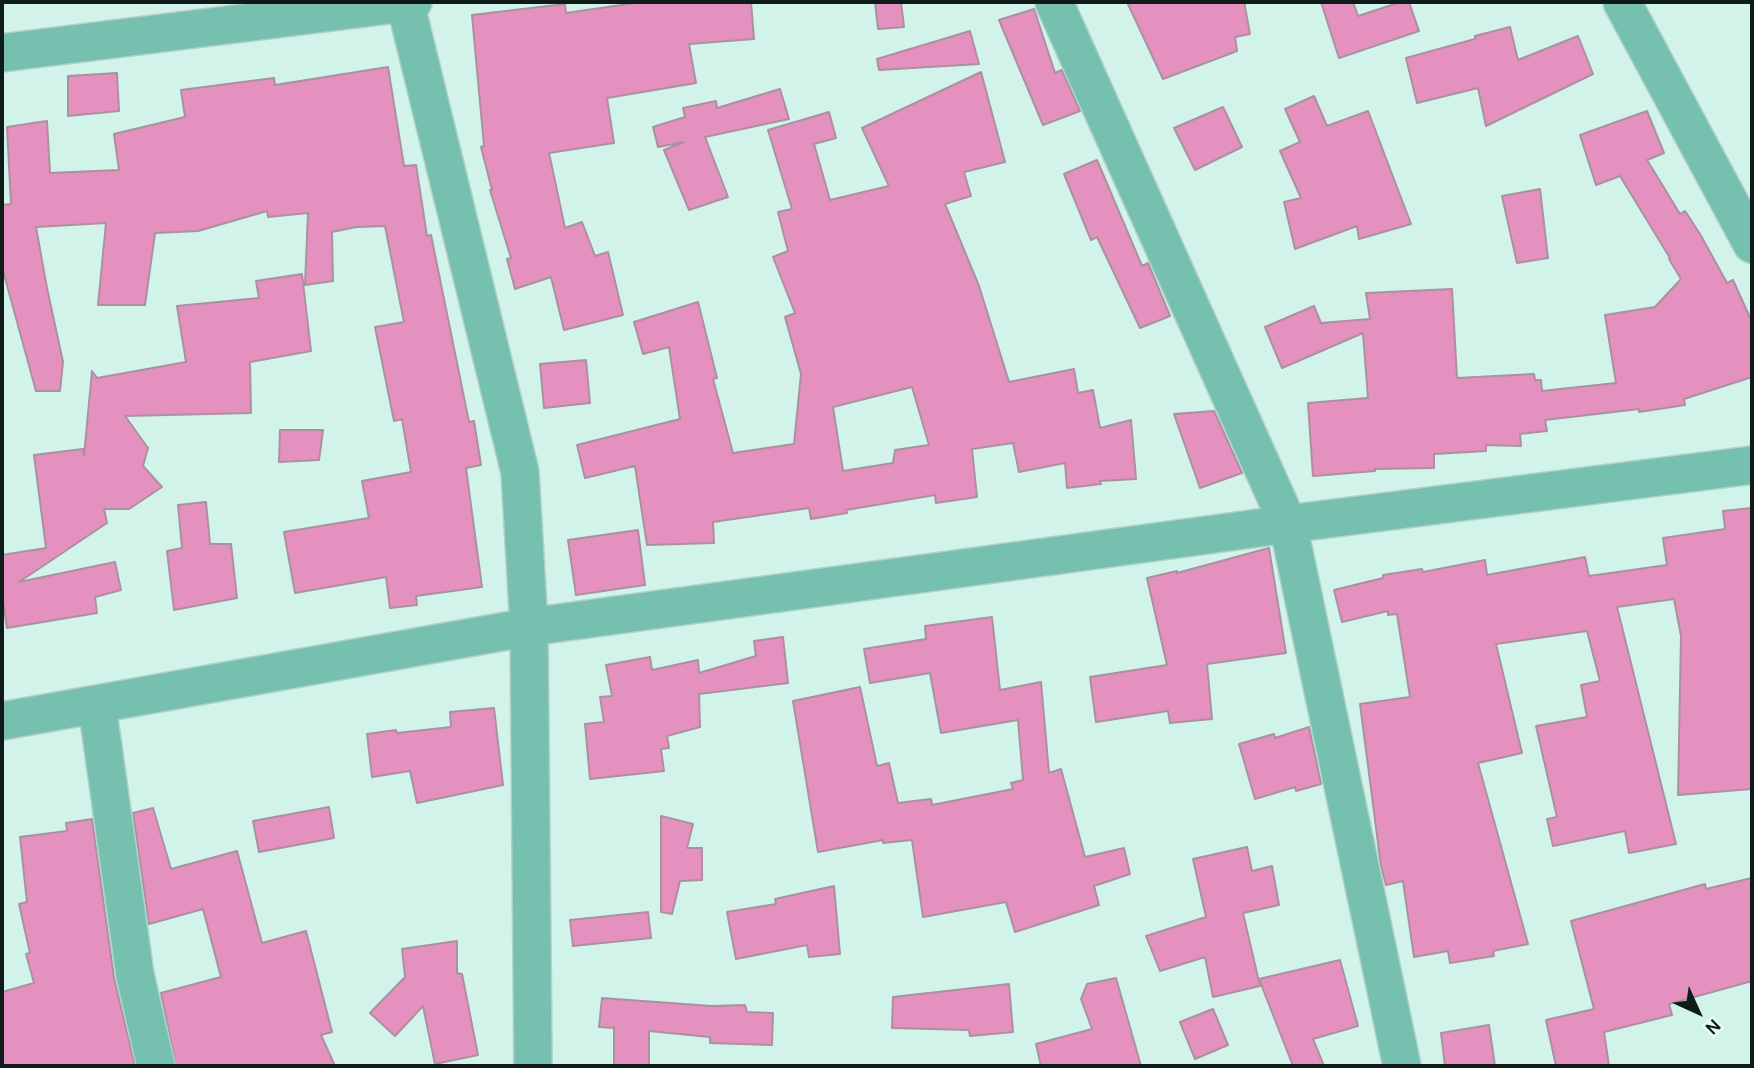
<!DOCTYPE html>
<style>
body{margin:0}
#map{position:relative;width:1754px;height:1068px;overflow:hidden;background:#d1f3e9;font-family:Karla,sans-serif}
canvas{display:block}
.frame{position:absolute;inset:0;border:4px solid #0e1b18;pointer-events:none}
.north{position:absolute;left:1663px;top:977px;width:70px;height:70px;-webkit-text-stroke:5px #e3fef7;paint-order:stroke;rotate:135deg;font-size:19px;font-weight:700;line-height:28px;text-align:center;color:#0e1b18}
.north::after{content:'';display:block;margin:auto;width:24px;height:32px;background:#0e1b18;clip-path:polygon(50% 0,100% 100%,50% 72%,0 100%)}
</style>
<div id="map">
<canvas width="1754" height="1068"></canvas>
<div class="frame"></div>
<div class="north">N</div>
</div>
<script>
const ctx = document.querySelector('canvas').getContext('2d');
ctx.lineJoin = 'round';
function paint(path, color) {
  ctx.fillStyle = color;
  ctx.fill(path, 'evenodd');
}
function shape(rows) {
  const path = new Path2D();
  for (const r of rows) {
    path.moveTo(r[0], r[1]);
    for (let i = 2; i < r.length; i += 2) path.lineTo(r[i], r[i + 1]);
  }
  return path;
}
function trace(path, color, width, dash) {
  ctx.strokeStyle = color;
  ctx.lineWidth = width;
  ctx.lineCap = dash ? 'butt' : 'round';
  ctx.setLineDash(dash || []);
  ctx.stroke(path);
}
const building = shape([
 [642,2,751,2,754,39,689,44,696,83,607,98,614,143,549,153,565,228,582,222,595,256,608,252,623,315,564,330,551,277,515,289,507,259,511,258,490,190,492,190,481,147,484,146,472,15,565,4,566,13,642,2],
 [875,2,901,2,904,27,878,29,875,2],
 [1127,2,1244,2,1250,34,1235,37,1237,51,1163,79,1127,2],
 [1321,2,1353,2,1358,16,1401,2,1409,2,1419,31,1339,58,1321,2],
 [1034,9,1055,73,1062,70,1080,111,1043,125,999,20,1034,9],
 [1510,27,1518,60,1578,36,1593,74,1486,126,1478,88,1417,103,1406,58,1475,39,1475,36,1510,27],
 [970,31,979,64,879,70,877,59,970,31],
 [388,67,404,166,416,165,427,236,431,235,469,422,474,421,481,465,466,468,482,587,416,596,417,605,390,608,386,577,295,593,284,532,369,518,362,481,411,472,402,419,394,421,375,327,404,322,385,226,356,227,332,232,333,281,305,285,308,213,268,217,267,211,198,231,155,233,145,305,98,305,106,223,36,227,47,288,63,362,60,391,36,391,2,267,2,205,11,204,7,127,47,121,50,173,119,170,114,134,185,117,181,90,274,78,275,85,388,67],
 [981,72,1005,162,964,172,971,196,945,204,979,286,1009,382,1074,369,1078,393,1093,390,1100,428,1131,420,1136,479,1100,481,1101,484,1067,488,1065,463,1019,472,1013,443,972,449,977,497,936,503,935,495,846,510,847,513,811,519,809,508,713,522,714,543,647,545,635,466,585,478,577,445,680,419,669,347,643,354,634,322,698,302,717,378,713,379,733,453,794,444,801,374,785,317,795,313,773,257,788,251,778,212,792,209,768,130,829,112,836,138,814,144,830,200,889,186,862,128,981,72],
 [912,387,929,445,895,450,893,463,843,471,833,407,912,387],
 [117,73,119,111,68,116,68,76,117,73],
 [780,89,789,119,705,137,728,197,689,210,664,150,684,142,658,147,653,127,685,117,683,108,716,101,717,108,780,89],
 [1314,96,1327,126,1368,111,1411,224,1359,239,1357,226,1295,249,1284,202,1301,198,1280,151,1300,142,1285,109,1314,96],
 [1223,107,1242,147,1195,170,1174,128,1223,107],
 [1647,111,1664,153,1647,160,1680,214,1685,211,1700,234,1727,283,1733,280,1752,322,1752,377,1684,399,1685,405,1639,412,1639,409,1545,420,1547,431,1520,434,1521,446,1486,445,1486,451,1434,454,1434,468,1375,469,1375,471,1313,476,1308,403,1368,398,1363,333,1282,368,1265,327,1314,306,1321,323,1370,319,1366,293,1452,289,1457,378,1534,374,1535,380,1541,380,1542,391,1616,383,1605,315,1655,307,1681,279,1669,259,1670,258,1620,176,1596,185,1580,135,1647,111],
 [1097,160,1142,266,1148,263,1170,316,1140,328,1097,237,1091,240,1064,174,1097,160],
 [1540,189,1548,258,1517,263,1502,196,1540,189],
 [302,274,311,351,250,362,251,413,125,416,148,448,143,466,162,487,129,509,104,509,107,523,19,582,115,562,121,590,95,597,97,613,7,628,2,594,2,555,46,548,34,455,83,449,84,456,92,371,97,378,186,362,177,306,259,298,256,281,302,274],
 [586,360,590,403,544,408,540,364,586,360],
 [1214,411,1242,473,1200,488,1174,414,1214,411],
 [280,430,323,430,319,460,279,462,280,430],
 [206,502,210,544,231,544,237,598,174,610,167,551,182,548,178,505,206,502],
 [1752,508,1752,789,1678,795,1681,636,1674,599,1617,607,1676,844,1629,853,1625,831,1553,846,1547,819,1557,817,1536,726,1587,717,1581,685,1600,681,1587,631,1496,644,1522,753,1478,763,1528,944,1493,951,1494,956,1450,963,1448,951,1414,957,1403,881,1386,885,1381,866,1360,704,1410,697,1397,614,1388,615,1388,611,1342,622,1334,590,1383,578,1383,575,1422,569,1423,572,1485,560,1487,575,1585,557,1589,576,1667,565,1663,538,1725,529,1723,511,1752,508],
 [638,530,645,585,576,595,568,540,638,530],
 [1269,548,1286,653,1207,664,1212,719,1170,723,1168,711,1096,722,1090,677,1167,665,1147,578,1177,571,1177,573,1269,548],
 [992,617,1000,690,1041,682,1049,773,1061,769,1085,857,1124,848,1130,874,1094,886,1099,905,1015,932,1006,902,923,917,912,840,883,843,883,840,818,852,793,701,860,687,877,766,889,763,898,803,931,799,932,805,1013,789,1011,783,1023,780,1018,720,941,733,930,673,870,683,864,649,926,639,925,626,992,617],
 [783,637,788,683,699,694,700,727,667,736,669,748,661,749,664,771,590,779,585,724,604,722,600,697,612,696,606,665,650,657,652,670,698,660,699,673,756,656,754,641,783,637],
 [494,708,503,785,417,803,410,771,372,777,367,734,396,730,397,733,451,727,450,712,494,708],
 [1309,727,1321,784,1296,791,1295,787,1255,799,1239,744,1274,734,1275,738,1309,727],
 [329,807,334,838,259,852,253,821,329,807],
 [153,808,171,869,237,851,262,943,306,931,332,1032,321,1035,335,1066,176,1066,161,993,221,977,203,909,149,924,133,813,153,808],
 [661,816,693,824,687,848,702,848,702,880,680,881,672,914,661,912,661,816],
 [92,819,114,978,135,1066,2,1066,2,992,34,983,26,954,30,953,19,904,27,902,20,837,67,831,66,823,92,819],
 [1247,847,1252,871,1272,866,1279,905,1243,913,1260,986,1213,997,1205,957,1160,971,1146,936,1206,917,1193,859,1247,847],
 [1752,878,1752,981,1669,1004,1672,1015,1604,1032,1609,1066,1556,1066,1546,1020,1594,1009,1571,921,1705,884,1706,889,1752,878],
 [834,886,840,954,809,957,807,945,736,959,727,912,776,904,775,899,834,886],
 [648,912,651,938,573,946,570,920,648,912],
 [457,941,457,973,462,974,478,1055,435,1064,423,1006,395,1036,370,1013,405,977,402,949,457,941],
 [1340,960,1358,1026,1313,1039,1324,1066,1293,1066,1259,979,1340,960],
 [1116,978,1141,1066,1041,1066,1036,1044,1092,1029,1081,999,1087,984,1116,978],
 [1009,984,1013,1032,970,1036,969,1030,892,1028,893,997,1009,984],
 [602,998,711,1006,745,1005,747,1012,773,1013,772,1045,710,1043,710,1037,649,1031,649,1066,614,1066,614,1028,599,1027,602,998],
 [1213,1009,1228,1045,1195,1059,1180,1022,1213,1009],
 [1489,1025,1495,1066,1445,1066,1441,1033,1489,1025]
]);
paint(building, '#e591c0');
trace(building, '#ab919e', 2);
const street = shape([
 [405,2,520,472,529,627,533,1066],
 [1054,2,1288,524,1402,1066],
 [1622,2,1752,244],
 [2,53,413,2],
 [97,705,135,975,156,1066],
 [2,721,529,627,1288,524,1752,465]
]);
trace(street, '#b2d0c8', 40);
trace(street, '#75c0ae', 37);
</script>
